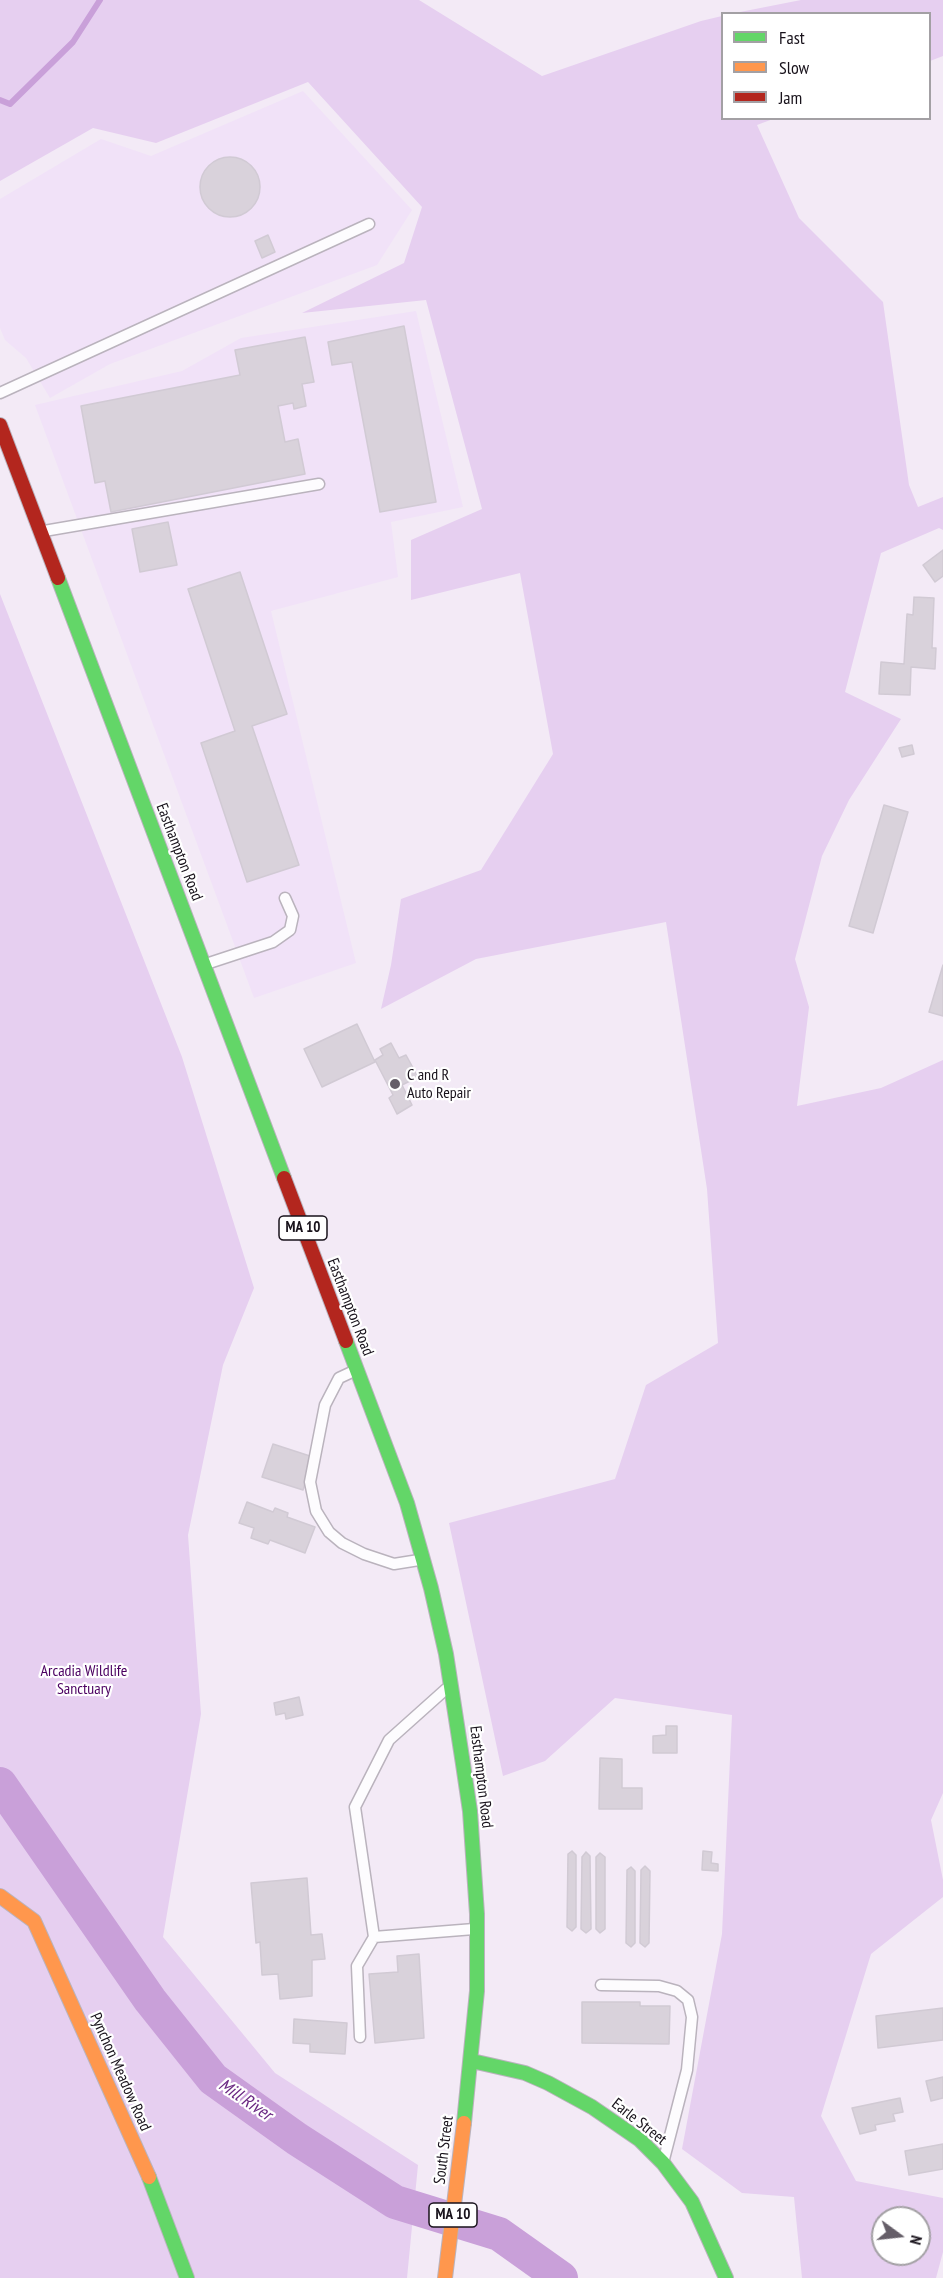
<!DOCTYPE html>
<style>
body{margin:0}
#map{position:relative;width:943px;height:2278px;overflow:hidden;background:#f3eaf6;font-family:"PT Sans Narrow",sans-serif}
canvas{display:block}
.legend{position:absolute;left:721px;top:12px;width:210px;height:108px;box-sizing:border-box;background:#fff;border:2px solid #a3a0a4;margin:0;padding:8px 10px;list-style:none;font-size:18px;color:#18121b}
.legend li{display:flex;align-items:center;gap:12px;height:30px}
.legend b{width:30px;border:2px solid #a3a0a4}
.north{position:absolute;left:871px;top:2206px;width:60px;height:60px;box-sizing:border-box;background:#fff;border:2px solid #a3a0a4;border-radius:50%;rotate:105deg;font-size:16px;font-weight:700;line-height:24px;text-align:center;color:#18121b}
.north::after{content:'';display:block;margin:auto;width:21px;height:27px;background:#655e68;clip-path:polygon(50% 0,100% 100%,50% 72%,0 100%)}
</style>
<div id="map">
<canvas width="943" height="2278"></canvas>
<ul class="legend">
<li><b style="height:8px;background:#63d668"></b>Fast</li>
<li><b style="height:8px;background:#ff974d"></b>Slow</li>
<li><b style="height:8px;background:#b3261e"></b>Jam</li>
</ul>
<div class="north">N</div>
</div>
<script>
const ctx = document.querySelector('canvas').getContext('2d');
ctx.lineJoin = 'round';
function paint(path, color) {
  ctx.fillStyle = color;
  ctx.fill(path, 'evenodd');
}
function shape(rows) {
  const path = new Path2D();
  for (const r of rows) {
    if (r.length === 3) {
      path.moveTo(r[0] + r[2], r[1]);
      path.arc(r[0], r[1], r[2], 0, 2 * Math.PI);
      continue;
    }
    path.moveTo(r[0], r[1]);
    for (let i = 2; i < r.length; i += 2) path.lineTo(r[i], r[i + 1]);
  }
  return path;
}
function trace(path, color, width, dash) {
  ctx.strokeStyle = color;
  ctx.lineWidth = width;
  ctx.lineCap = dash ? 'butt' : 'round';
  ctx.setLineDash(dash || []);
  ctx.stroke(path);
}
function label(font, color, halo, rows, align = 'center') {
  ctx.font = font + ' "PT Sans Narrow",sans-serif';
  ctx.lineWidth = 4.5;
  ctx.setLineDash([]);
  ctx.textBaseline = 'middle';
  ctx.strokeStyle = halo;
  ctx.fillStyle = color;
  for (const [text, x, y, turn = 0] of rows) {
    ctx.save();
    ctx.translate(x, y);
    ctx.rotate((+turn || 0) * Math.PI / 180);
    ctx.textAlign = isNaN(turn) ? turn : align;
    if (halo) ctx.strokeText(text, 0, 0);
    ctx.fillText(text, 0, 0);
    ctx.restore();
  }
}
paint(shape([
 [303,91,412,210,377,265,110,364,50,398,26,358,5,340,0,328,0,199,101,139,151,156],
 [416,311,463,507,391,522,398,577,271,611,356,963,254,998,35,405,182,371,241,338]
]), '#f1e2f8');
paint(shape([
 [0,0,419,0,542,76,701,21,722,16,722,118,773,119,757,125,799,218,883,302,909,485,918,507,943,497,943,530,939,528,881,553,845,692,901,719,849,800,822,856,795,959,809,1007,797,1106,881,1088,943,1060,943,1793,931,1820,943,1880,943,1897,871,1954,821,2116,856,2181,943,2198,943,2252,936,2278,802,2278,794,2197,742,2193,682,2149,722,1934,732,1715,615,1698,545,1761,503,1776,449,1523,615,1479,646,1385,718,1343,707,1189,666,922,476,959,381,1009,391,965,401,899,481,870,553,754,520,573,411,600,411,540,482,509,426,300,302,313,404,263,422,207,308,82,156,143,93,128,0,181],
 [883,2218,919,2218,919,2254,883,2254],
 [801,0,943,0,943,56,930,61,930,14,735,13],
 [0,594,182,1057,254,1288,223,1365,188,1535,201,1714,163,1937,275,2073,418,2165,407,2278,0,2278]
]), '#e6cff0');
trace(shape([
 [0,100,10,104,73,42,100,0]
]), '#c9a0d9', 6);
trace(shape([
 [0,1784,150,2000,213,2079,297,2139,395,2202,499,2234,561,2278]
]), '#c9a0d9', 34);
const building = shape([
 [230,187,30],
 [268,235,275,252,262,258,255,241,268,235],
 [404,326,436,502,380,512,352,362,332,365,328,342,404,326],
 [305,337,314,382,302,384,306,406,294,409,293,403,278,406,285,442,298,439,305,474,111,512,105,481,95,483,81,406,240,375,235,350,305,337],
 [168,522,177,565,140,572,132,529,168,522],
 [943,550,943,576,935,582,923,565,943,550],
 [240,572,287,714,252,726,299,865,247,882,201,743,235,731,188,589,240,572],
 [914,597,934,598,932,648,936,648,935,669,911,667,910,695,879,694,881,662,904,664,907,614,913,615,914,597],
 [912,745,914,754,902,757,899,748,912,745],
 [884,805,908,812,873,933,849,926,884,805],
 [943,965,943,1016,929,1012,943,965],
 [357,1024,375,1062,322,1087,304,1049,357,1024],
 [391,1043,399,1058,406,1055,418,1077,402,1085,412,1105,397,1114,389,1098,393,1095,375,1060,383,1055,380,1049,391,1043],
 [273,1444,313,1457,303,1490,262,1477,273,1444],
 [247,1502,273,1512,275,1508,288,1513,287,1517,315,1527,305,1553,270,1540,268,1544,251,1538,254,1528,239,1523,247,1502],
 [299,1697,303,1715,286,1719,285,1713,276,1715,274,1703,299,1697],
 [666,1726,677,1726,677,1753,653,1753,653,1736,666,1735,666,1726],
 [600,1758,622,1759,622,1788,642,1788,642,1809,599,1809,600,1758],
 [572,1851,576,1855,576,1927,572,1931,567,1927,568,1854,572,1851],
 [703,1851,712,1852,711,1863,718,1864,718,1871,702,1870,703,1851],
 [586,1852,590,1856,591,1929,586,1933,581,1929,582,1857,586,1852],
 [600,1853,605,1857,605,1929,600,1933,596,1929,596,1857,600,1853],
 [645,1866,650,1871,649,1943,645,1947,640,1943,641,1870,645,1866],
 [631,1867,635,1871,635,1943,631,1947,626,1943,627,1870,631,1867],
 [307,1878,311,1935,322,1934,325,1959,312,1960,312,1996,280,1999,278,1974,262,1975,260,1942,256,1943,251,1883,307,1878],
 [419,1954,424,2038,375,2043,369,1974,398,1972,397,1956,419,1954],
 [582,2002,640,2002,640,2006,670,2006,669,2044,582,2043,582,2002],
 [943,2008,943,2040,878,2048,876,2016,943,2008],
 [294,2019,347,2023,345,2054,310,2052,310,2044,293,2043,294,2019],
 [943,2077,943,2098,931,2101,926,2081,943,2077],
 [900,2098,903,2112,893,2114,895,2121,875,2125,876,2130,860,2134,852,2108,900,2098],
 [943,2144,943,2169,909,2175,905,2151,943,2144]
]);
paint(building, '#d9d2db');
trace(building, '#d1cad4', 1.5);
const lane = shape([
 [0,393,369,224],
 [44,531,319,484],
 [206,964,273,942,290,930,293,916,285,898],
 [354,1371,339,1378,325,1405,310,1482,316,1511,329,1532,342,1543,364,1554,394,1564,419,1560],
 [446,1689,389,1740,355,1807,374,1937,474,1929],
 [601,1985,659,1986,677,1991,688,2000,692,2017,687,2070,664,2159],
 [360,2037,357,1966,374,1937]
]);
const fast = shape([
 [58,578,284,1178],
 [346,1341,407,1503,431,1588,446,1654,463,1764,470,1811,477,1914,477,1991,464,2123],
 [472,2061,525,2073,548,2083,592,2107,640,2140,663,2163,692,2202,726,2278],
 [149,2177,187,2278]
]);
const slow = shape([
 [0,1896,34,1921,149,2177],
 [445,2278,464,2123]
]);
const jam = shape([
 [0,425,58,578],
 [284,1178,346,1341]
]);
trace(lane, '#bab3bd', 13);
trace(fast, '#bab3bd', 16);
trace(slow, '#bab3bd', 16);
trace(jam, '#bab3bd', 16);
trace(lane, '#fdfcfe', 10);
trace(fast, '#63d668', 14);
trace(slow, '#ff974d', 14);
trace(jam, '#b3261e', 14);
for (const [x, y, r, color] of [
 [395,1084,6,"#655e68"]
]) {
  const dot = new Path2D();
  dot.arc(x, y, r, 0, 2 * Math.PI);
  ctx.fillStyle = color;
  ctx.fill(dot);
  trace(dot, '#fff', 2);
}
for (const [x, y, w] of [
 [303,1228,48],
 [453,2215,48]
]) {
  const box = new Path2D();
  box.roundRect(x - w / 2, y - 12, w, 24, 4.5);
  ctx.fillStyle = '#fff';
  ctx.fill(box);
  trace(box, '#18121b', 1.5);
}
label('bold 15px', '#18121b', null, [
 ["MA 10",303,1228],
 ["MA 10",453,2215]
]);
label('16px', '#18121b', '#fff', [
 ["Easthampton Road",179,852,69],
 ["Easthampton Road",350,1307,69],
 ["Easthampton Road",481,1777,83],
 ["Pynchon Meadow Road",120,2072,66],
 ["Earle Street",639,2122,38],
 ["South Street",444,2150,-83]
]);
label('16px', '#18121b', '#fff', [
 ["C and R",407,1075],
 ["Auto Repair",407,1093]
], 'left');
label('16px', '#4b0061', '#fff', [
 ["Arcadia Wildlife",84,1671],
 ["Sanctuary",84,1689]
]);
label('italic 18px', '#6b2983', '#fff', [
 ["Mill River",245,2100,34]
]);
</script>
